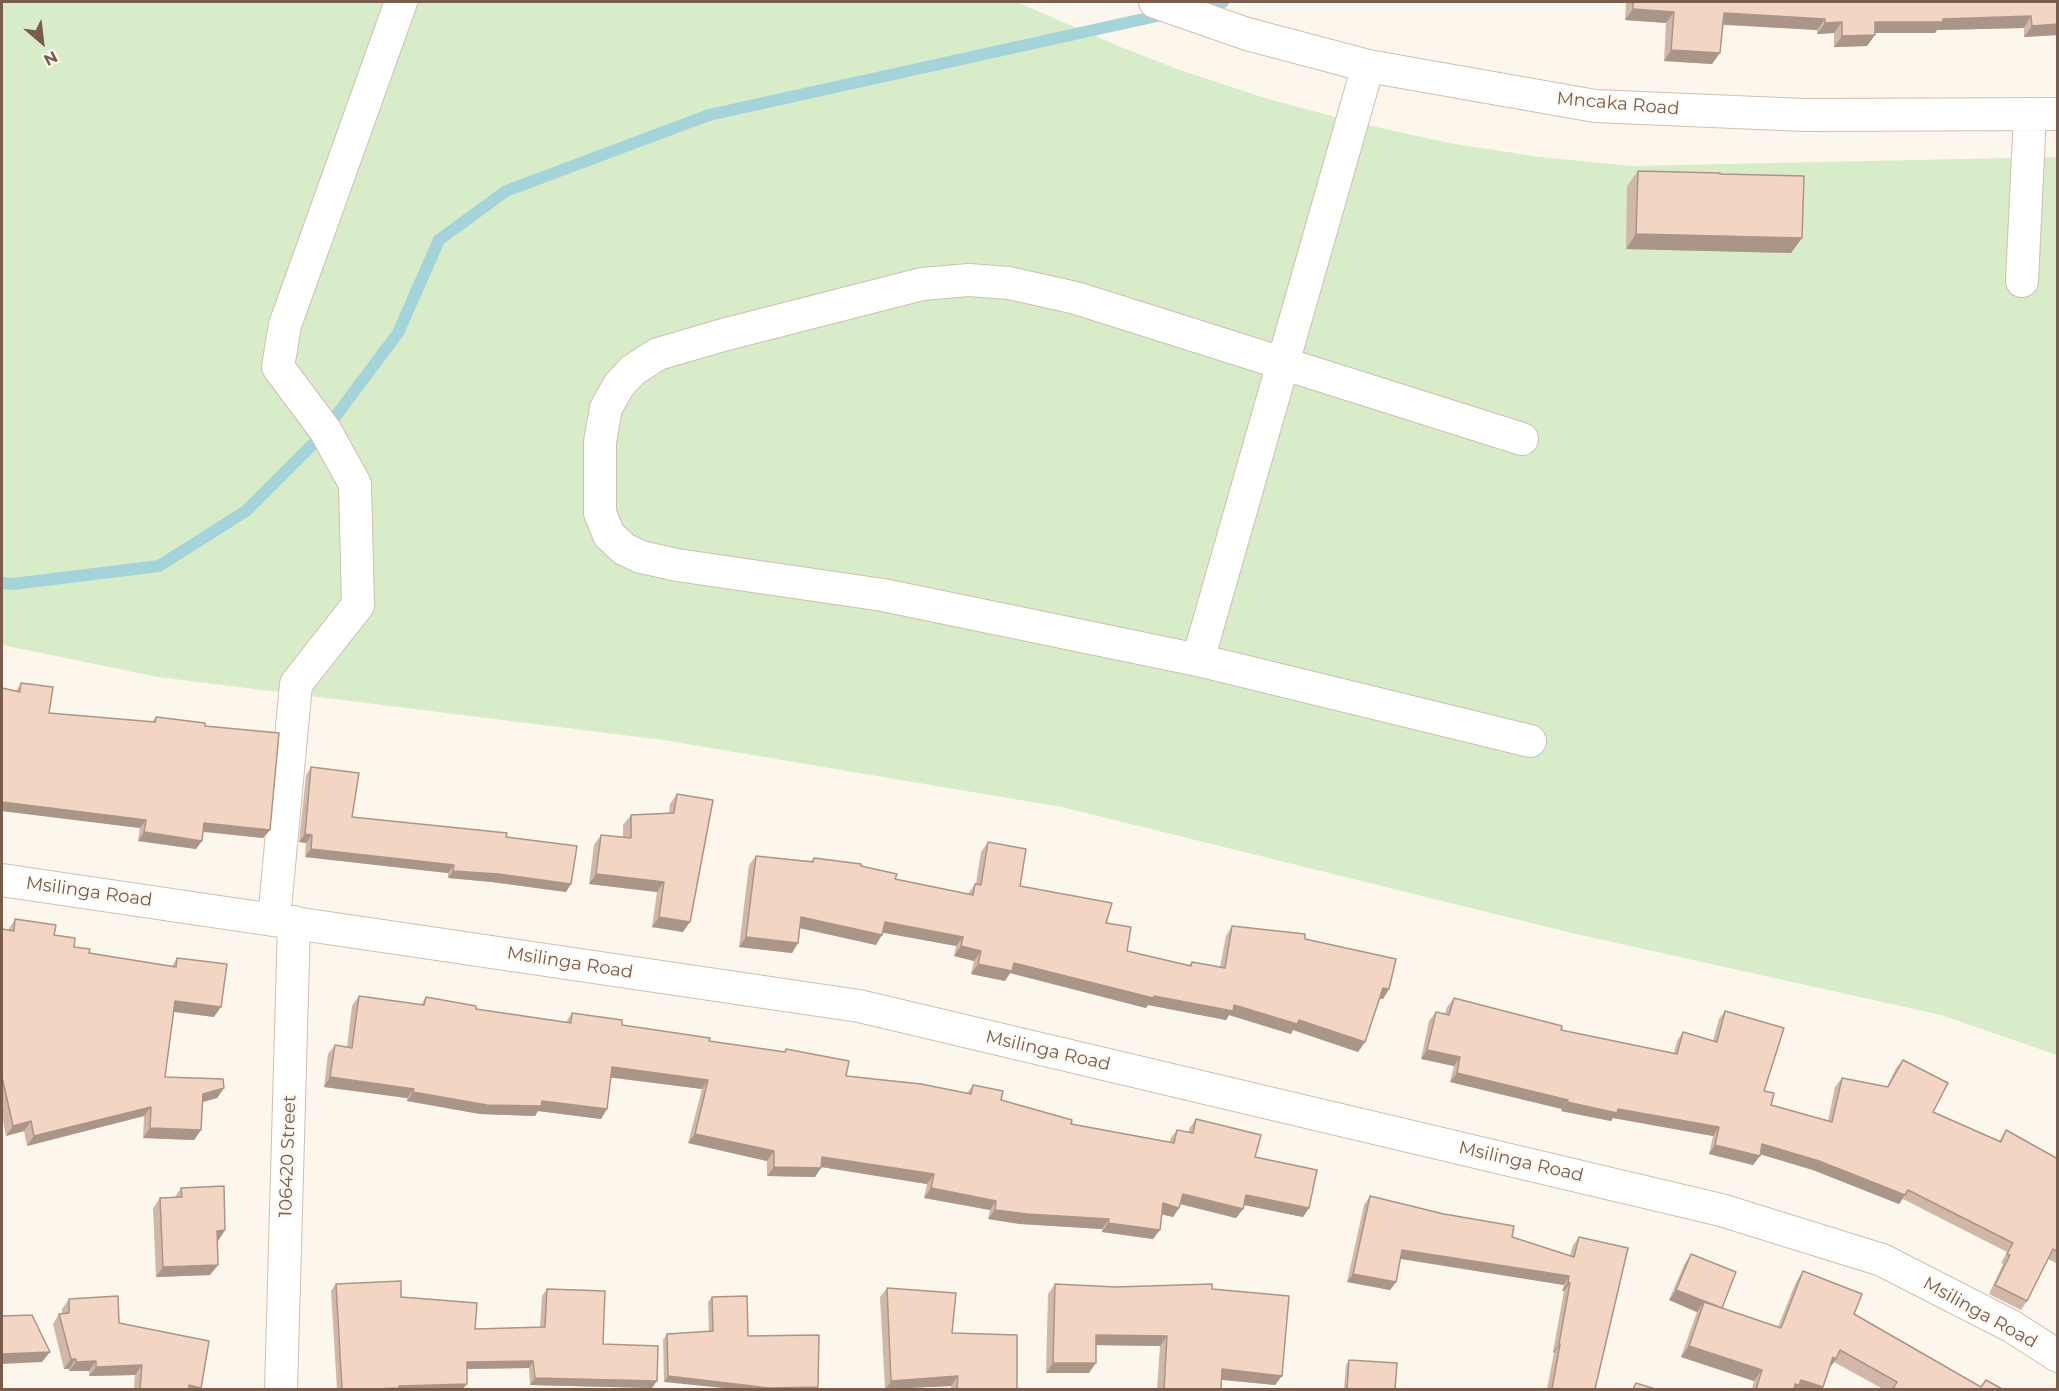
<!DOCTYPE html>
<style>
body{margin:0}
#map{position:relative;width:2059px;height:1391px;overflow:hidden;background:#fdf6ec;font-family:Montserrat,sans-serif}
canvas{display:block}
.frame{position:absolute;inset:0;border:3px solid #7a5c4d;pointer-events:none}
.north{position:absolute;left:12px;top:12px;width:60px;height:60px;-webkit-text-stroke:4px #fffaf3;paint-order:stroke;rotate:152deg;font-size:16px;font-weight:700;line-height:24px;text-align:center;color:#7a5c4d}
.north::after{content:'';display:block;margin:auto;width:21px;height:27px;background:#7a5c4d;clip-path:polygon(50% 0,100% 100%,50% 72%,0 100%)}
</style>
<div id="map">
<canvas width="2059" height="1391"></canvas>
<div class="frame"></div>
<div class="north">N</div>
</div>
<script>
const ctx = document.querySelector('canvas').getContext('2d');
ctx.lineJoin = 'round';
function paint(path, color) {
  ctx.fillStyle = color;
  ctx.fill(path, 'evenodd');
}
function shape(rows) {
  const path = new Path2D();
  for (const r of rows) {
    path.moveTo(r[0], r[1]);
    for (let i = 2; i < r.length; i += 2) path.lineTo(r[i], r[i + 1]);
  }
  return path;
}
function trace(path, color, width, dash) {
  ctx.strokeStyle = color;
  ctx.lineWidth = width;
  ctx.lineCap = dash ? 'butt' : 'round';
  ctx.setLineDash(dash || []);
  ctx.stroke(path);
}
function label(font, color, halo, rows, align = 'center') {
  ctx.font = font + ' Montserrat,sans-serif';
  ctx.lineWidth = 5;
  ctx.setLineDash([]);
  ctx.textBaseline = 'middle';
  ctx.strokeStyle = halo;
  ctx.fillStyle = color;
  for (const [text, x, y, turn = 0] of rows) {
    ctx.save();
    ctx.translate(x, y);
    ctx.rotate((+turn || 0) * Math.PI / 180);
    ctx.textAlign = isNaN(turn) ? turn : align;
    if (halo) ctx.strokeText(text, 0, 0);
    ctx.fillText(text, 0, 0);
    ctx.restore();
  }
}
paint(shape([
 [2,2,1017,2,1123,48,1180,70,1268,99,1358,123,1449,143,1540,157,1632,166,2057,157,2057,1055,1941,1015,1576,934,1062,807,663,740,158,677,2,645]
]), '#d8ecc9');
trace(shape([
 [1194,8,1223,2],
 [2,583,13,584,159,566,246,511,320,437,398,333,439,240,506,191,709,115,1166,14]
]), '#a5d3da', 12);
const street = shape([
 [1155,2,1247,34,1368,66,1595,106,1804,115,2058,114],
 [2022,281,2030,114],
 [1522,439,1076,298,1009,283,969,280,922,284,723,335,658,354,633,370,619,385,606,408,600,442,600,513,609,535,624,549,641,557,677,565,883,595,1198,660,1530,741],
 [1198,660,1368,66],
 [2,880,859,1006,1721,1210,1882,1260,2011,1326,2058,1356],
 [274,919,296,684,358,605,355,484,325,430,278,367,285,325,401,2],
 [281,1390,294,922]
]);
trace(street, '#d1beb0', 34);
trace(street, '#fff', 32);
paint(shape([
 [1626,2,2058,2,2058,35,2024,37,2024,28,1937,30,1935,33,1875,33,1867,46,1834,47,1834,33,1817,34,1817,30,1723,25,1712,64,1664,61,1666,23,1625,20],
 [1638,171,1802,238,1791,253,1626,249,1627,186],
 [21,683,49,713,152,722,156,717,205,726,270,830,263,838,203,832,202,841,196,849,138,841,140,828,2,811,2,688,16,691],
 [311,767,352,817,506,837,571,884,566,892,492,882,448,878,448,873,305,857,306,843,299,842,306,775],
 [677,794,683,932,652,927,657,892,589,884,594,845,601,835,623,837,623,825,631,815,669,813,670,804],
 [988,842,1020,886,1106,923,1127,951,1189,965,1192,962,1220,967,1226,936,1232,926,1305,939,1389,989,1383,999,1379,998,1365,1042,1358,1052,1293,1030,1291,1034,1229,1015,1226,1020,1148,1005,1146,1008,1010,973,1005,981,971,974,974,961,954,956,956,946,883,932,876,945,800,928,798,943,792,953,739,947,749,865,756,856,811,861,814,858,861,866,895,879,968,894,975,884,976,884,981,852],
 [15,919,54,935,74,947,89,953,172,966,177,958,214,1017,174,1012,165,1077,224,1088,217,1098,202,1102,201,1130,194,1140,143,1138,144,1116,27,1146,24,1131,6,1136,2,1116,2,929,8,930],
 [359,996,421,1005,426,997,476,1009,566,1022,572,1013,622,1025,709,1041,784,1052,786,1049,846,1076,967,1093,973,1085,1001,1100,1071,1124,1170,1142,1170,1139,1177,1130,1189,1132,1189,1129,1196,1119,1255,1157,1309,1208,1303,1217,1244,1205,1243,1209,1236,1218,1180,1204,1179,1208,1173,1217,1161,1214,1153,1239,1102,1232,1102,1229,1020,1224,988,1219,990,1210,924,1198,927,1184,821,1167,815,1177,767,1176,767,1161,688,1143,702,1089,611,1077,607,1109,601,1119,538,1111,535,1116,480,1114,407,1101,407,1098,324,1087,328,1054,335,1045,347,1047,352,1006],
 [1454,998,1561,1030,1674,1053,1677,1041,1683,1032,1713,1041,1719,1019,1725,1011,1771,1105,1828,1121,1835,1087,1842,1078,1887,1087,1896,1068,1903,1060,1933,1112,1999,1141,2006,1130,2058,1159,2058,1264,2048,1259,2027,1301,2021,1310,1989,1294,2003,1264,2001,1263,2007,1252,1903,1199,1899,1204,1813,1170,1760,1154,1753,1165,1709,1154,1713,1136,1613,1118,1611,1121,1561,1111,1562,1109,1450,1082,1454,1066,1421,1059,1429,1021,1436,1012,1445,1014,1447,1007],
 [181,1188,225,1230,218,1241,217,1241,218,1265,210,1275,156,1277,153,1208,160,1198,175,1197],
 [1370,1196,1512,1237,1570,1256,1573,1245,1579,1237,1595,1389,1547,1389,1554,1353,1553,1352,1564,1291,1562,1291,1564,1285,1400,1259,1396,1282,1390,1290,1347,1282,1364,1205],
 [1691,1254,1722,1308,1778,1327,1796,1282,1803,1271,1854,1314,1981,1387,1986,1380,2002,1389,1883,1389,1834,1362,1829,1369,1821,1389,1752,1389,1754,1381,1681,1357,1697,1312,1669,1300,1684,1265],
 [336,1284,401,1297,475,1329,540,1327,542,1296,547,1289,603,1344,652,1388,530,1385,529,1368,467,1369,463,1389,337,1389,331,1291],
 [1055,1284,1116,1287,1212,1289,1282,1376,1275,1385,1222,1380,1221,1389,1157,1389,1160,1346,1096,1345,1089,1373,1046,1373,1048,1294],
 [887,1288,952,1333,1017,1389,951,1389,951,1386,885,1389,880,1297],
 [747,1296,664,1382,663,1340,667,1334,709,1331,708,1302,712,1297],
 [69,1299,119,1323,200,1389,134,1389,135,1375,89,1376,89,1371,69,1371,69,1369,64,1369,53,1324,59,1314,62,1314,62,1309],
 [1349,1360,1395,1389,1344,1389,1346,1365]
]), '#d1b7a8');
paint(shape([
 [1633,9,1674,12,1666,23,1625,20],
 [1724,13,1825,19,1817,30,1716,24],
 [2031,16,2024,28,1937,30,1935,33,1867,33,1875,22],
 [1842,22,1834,33,1817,34,1825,23],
 [2058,24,2058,35,2024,37,2032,26],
 [1875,35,1867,46,1834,47,1842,36],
 [1671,50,1720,53,1712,64,1664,61],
 [1636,234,1802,238,1791,253,1626,249],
 [2,802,146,820,140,828,2,811],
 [204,823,270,830,263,838,198,831],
 [144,832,202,841,196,849,138,841],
 [305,834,312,835,306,843,299,842],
 [311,849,454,865,448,873,305,857],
 [453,871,498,874,571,884,566,892,492,882,448,878],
 [596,874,664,882,657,892,589,884],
 [659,917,690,922,683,932,652,927],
 [801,917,882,935,876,945,795,927],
 [885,922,963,937,956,946,879,932],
 [746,937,798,943,792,953,739,947],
 [961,946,981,951,974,961,954,956],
 [1014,963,1154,996,1234,1005,1299,1020,1365,1042,1358,1052,1293,1030,1291,1034,1229,1015,1226,1020,1148,1005,1146,1008,1010,973,1005,981,971,974,978,964],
 [1383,988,1389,989,1383,999,1376,998],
 [175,1001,221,1007,214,1017,168,1011],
 [1427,1050,1460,1057,1454,1066,1421,1059],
 [612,1067,708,1080,702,1089,606,1077],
 [1457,1073,1568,1100,1562,1109,1450,1082],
 [330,1077,414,1089,407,1098,324,1087],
 [224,1088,217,1098,196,1104,203,1094],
 [413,1092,542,1101,607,1109,601,1119,538,1111,535,1116,480,1114,407,1101],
 [1567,1102,1618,1109,1719,1127,1713,1136,1613,1118,1611,1121,1561,1111],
 [151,1107,144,1116,27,1146,34,1136],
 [31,1121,24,1131,6,1136,13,1126],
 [150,1128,201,1130,194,1140,143,1138],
 [695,1134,774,1151,767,1161,688,1143],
 [1762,1144,1819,1161,1905,1195,1899,1204,1813,1170,1756,1153],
 [1715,1145,1760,1156,1753,1165,1709,1154],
 [822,1157,934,1174,927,1184,815,1166],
 [774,1167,821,1168,815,1177,767,1176],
 [931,1188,996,1201,990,1210,924,1198],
 [1183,1194,1243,1209,1236,1218,1176,1203],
 [1246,1195,1309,1208,1303,1217,1239,1204],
 [1163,1203,1179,1208,1173,1217,1156,1213],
 [995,1210,1109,1219,1102,1229,1020,1224,988,1219],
 [1108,1223,1160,1230,1153,1239,1102,1232],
 [225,1230,218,1241,209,1241,217,1231],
 [1402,1250,1569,1276,1564,1285,1396,1258],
 [218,1265,210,1275,156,1277,163,1267],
 [1353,1274,1396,1282,1390,1290,1347,1282],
 [1568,1282,1570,1283,1564,1291,1562,1291],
 [1676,1290,1722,1308,1704,1302,1697,1312,1669,1300],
 [1096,1335,1167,1336,1160,1346,1089,1345],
 [1559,1344,1560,1344,1554,1353,1553,1352],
 [1689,1346,1762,1370,1754,1381,1681,1357],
 [50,1352,42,1362,2,1364,2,1354],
 [1833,1357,1836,1359,1828,1370],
 [71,1359,76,1359,69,1369,64,1369],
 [96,1361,89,1371,69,1371,76,1362],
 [533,1361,529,1368,462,1369,467,1362],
 [1053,1363,1096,1363,1089,1373,1046,1373],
 [142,1365,135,1375,89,1376,96,1367],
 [1222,1369,1282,1376,1275,1385,1215,1379],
 [668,1376,818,1387,817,1389,733,1389,664,1382],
 [958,1376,951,1386,886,1389,891,1381],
 [535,1378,657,1381,652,1388,530,1385],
 [1801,1380,1823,1387,1821,1389,1791,1389,1795,1384],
 [467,1384,463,1389,372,1389,399,1386],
 [189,1385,201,1388,200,1389,186,1389]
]), '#aa9588');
const building = shape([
 [1633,2,2058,2,2058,24,2032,26,2031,16,1943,19,1943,22,1875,22,1875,35,1842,36,1842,22,1825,23,1825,19,1724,13,1720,53,1671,50,1674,12,1633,9,1633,2],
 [1638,171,1720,173,1720,174,1804,176,1802,238,1636,234,1638,171],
 [21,683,53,687,49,713,155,722,156,717,205,723,205,726,279,733,270,830,204,823,202,841,144,832,146,820,2,802,2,688,20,692,21,683],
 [311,767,359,773,352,817,507,833,506,837,577,846,571,884,498,874,453,871,454,865,311,849,312,835,305,834,311,767],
 [677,794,713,800,690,922,659,917,664,882,596,874,601,835,631,838,631,815,674,813,677,794],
 [988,842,1026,849,1020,886,1112,903,1106,923,1131,927,1127,951,1191,966,1192,962,1225,968,1232,926,1305,934,1305,939,1396,959,1389,989,1383,988,1365,1042,1299,1020,1297,1024,1234,1005,1233,1011,1154,996,1153,998,1014,963,1012,971,978,964,981,951,961,946,963,937,885,922,882,935,801,917,798,943,746,937,756,856,813,862,814,858,861,864,861,866,897,874,895,879,973,895,975,884,981,885,988,842],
 [15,919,56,925,54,935,75,938,74,947,90,949,89,953,176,967,177,958,227,964,221,1007,175,1001,165,1077,223,1079,224,1088,203,1094,201,1130,150,1128,151,1107,34,1136,31,1121,13,1126,2,1077,2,929,14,931,15,919],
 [359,996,424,1005,426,997,476,1006,476,1009,571,1023,572,1013,622,1020,622,1025,710,1038,709,1041,785,1052,786,1049,849,1061,846,1076,921,1084,971,1094,973,1085,1003,1091,1001,1100,1072,1120,1071,1124,1174,1143,1177,1130,1193,1133,1196,1119,1261,1135,1255,1157,1317,1170,1309,1208,1246,1195,1243,1209,1183,1194,1179,1208,1163,1203,1160,1230,1108,1223,1109,1219,1027,1214,995,1210,996,1201,931,1188,934,1174,822,1157,821,1168,774,1167,774,1151,695,1134,708,1080,612,1067,607,1109,542,1101,541,1106,487,1105,413,1092,414,1089,330,1077,335,1045,352,1048,359,996],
 [1454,998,1562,1026,1561,1030,1677,1054,1683,1032,1717,1042,1725,1011,1784,1028,1764,1091,1774,1093,1771,1105,1832,1122,1842,1078,1888,1087,1903,1060,1948,1083,1933,1112,2001,1142,2006,1130,2058,1159,2058,1252,2053,1249,2027,1301,1995,1285,2010,1255,2007,1254,2013,1243,1908,1190,1905,1195,1819,1161,1762,1144,1760,1156,1715,1145,1719,1127,1618,1109,1617,1113,1567,1102,1568,1100,1457,1073,1460,1057,1427,1050,1436,1012,1449,1015,1454,998],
 [224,1186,225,1230,217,1231,218,1265,163,1267,160,1198,182,1197,181,1188,224,1186],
 [1370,1196,1444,1214,1514,1226,1512,1237,1574,1257,1579,1237,1628,1248,1595,1389,1552,1389,1560,1344,1559,1344,1570,1283,1568,1282,1569,1276,1402,1250,1396,1282,1353,1274,1370,1196],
 [1691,1254,1736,1272,1722,1308,1676,1290,1691,1254],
 [1803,1271,1862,1294,1854,1314,1981,1387,1986,1380,2002,1389,1893,1389,1897,1382,1840,1350,1836,1359,1833,1357,1823,1387,1801,1380,1799,1385,1795,1384,1794,1389,1756,1389,1762,1370,1689,1346,1704,1302,1781,1328,1803,1271],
 [401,1281,401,1297,477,1303,475,1329,545,1327,547,1289,605,1291,603,1344,658,1346,657,1381,535,1378,533,1361,467,1362,467,1384,399,1386,399,1388,371,1389,342,1389,336,1284,401,1281],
 [1055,1284,1116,1287,1212,1284,1212,1289,1289,1296,1282,1376,1222,1369,1221,1389,1164,1389,1167,1336,1096,1335,1096,1363,1053,1363,1055,1284],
 [887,1288,956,1293,952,1333,1017,1335,1017,1389,957,1389,958,1376,891,1381,887,1288],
 [118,1296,119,1323,209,1341,201,1388,189,1385,189,1389,140,1389,142,1365,96,1367,96,1361,76,1362,76,1359,71,1359,59,1314,69,1313,69,1299,118,1296],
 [747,1296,748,1336,819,1335,818,1387,769,1388,668,1376,667,1334,713,1331,712,1297,747,1296],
 [32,1315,50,1352,2,1354,2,1316,32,1315],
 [1349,1360,1397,1363,1395,1389,1347,1389,1349,1360],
 [1636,1383,1655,1389,1633,1389,1636,1383]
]);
paint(building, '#f3d5c3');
trace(building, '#aa9588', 1.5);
label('18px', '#7a5c4d', '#fffaf3', [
 ["Mncaka Road",1618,104,5],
 ["Msilinga Road",89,892,8],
 ["Msilinga Road",570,963,9],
 ["Msilinga Road",1048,1051,13],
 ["106420 Street",288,1156,-88],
 ["Msilinga Road",1521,1162,13],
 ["Msilinga Road",1980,1313,29]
]);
</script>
